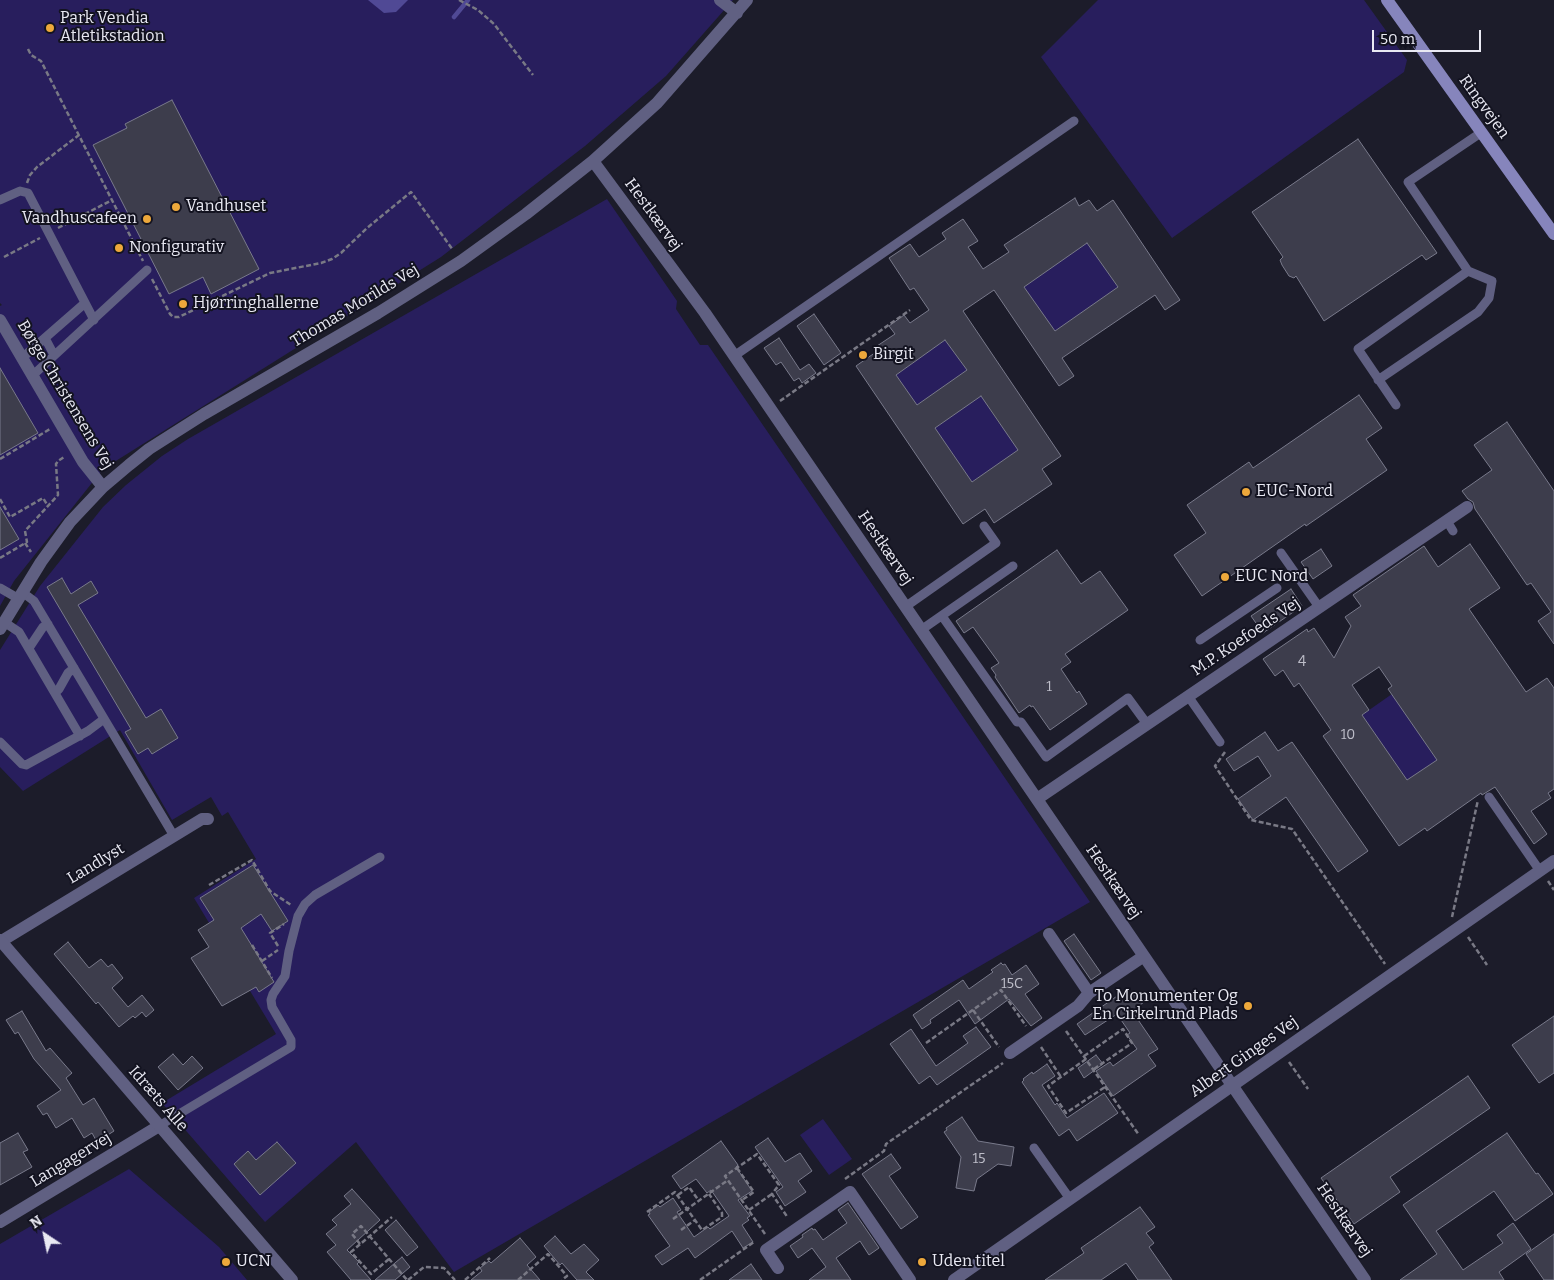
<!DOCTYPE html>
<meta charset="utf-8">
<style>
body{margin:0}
#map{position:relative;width:1554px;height:1280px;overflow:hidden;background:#1c1c2a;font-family:Bitter,serif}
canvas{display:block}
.north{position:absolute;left:20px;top:1210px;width:50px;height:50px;-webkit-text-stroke:4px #131320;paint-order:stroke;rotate:326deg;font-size:14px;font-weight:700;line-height:20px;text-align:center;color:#e9e9f3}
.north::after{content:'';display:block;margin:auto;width:18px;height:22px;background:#e9e9f3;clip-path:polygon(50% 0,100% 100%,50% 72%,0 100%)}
.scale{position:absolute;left:1372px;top:30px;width:109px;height:22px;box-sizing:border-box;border:2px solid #e9e9f3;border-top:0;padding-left:6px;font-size:15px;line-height:18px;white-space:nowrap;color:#e9e9f3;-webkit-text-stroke:4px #131320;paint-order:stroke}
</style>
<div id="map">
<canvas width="1554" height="1280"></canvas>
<div class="north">N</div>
<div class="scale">50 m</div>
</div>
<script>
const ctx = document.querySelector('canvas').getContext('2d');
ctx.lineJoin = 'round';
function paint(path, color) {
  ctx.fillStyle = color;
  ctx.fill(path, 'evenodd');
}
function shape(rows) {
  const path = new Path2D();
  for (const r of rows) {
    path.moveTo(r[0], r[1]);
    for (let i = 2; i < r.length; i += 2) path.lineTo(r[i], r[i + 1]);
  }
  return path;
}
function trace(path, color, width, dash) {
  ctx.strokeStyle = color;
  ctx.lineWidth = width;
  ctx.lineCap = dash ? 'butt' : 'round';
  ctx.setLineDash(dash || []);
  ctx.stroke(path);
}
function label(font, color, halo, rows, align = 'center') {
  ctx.font = font + ' Bitter,serif';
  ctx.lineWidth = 4;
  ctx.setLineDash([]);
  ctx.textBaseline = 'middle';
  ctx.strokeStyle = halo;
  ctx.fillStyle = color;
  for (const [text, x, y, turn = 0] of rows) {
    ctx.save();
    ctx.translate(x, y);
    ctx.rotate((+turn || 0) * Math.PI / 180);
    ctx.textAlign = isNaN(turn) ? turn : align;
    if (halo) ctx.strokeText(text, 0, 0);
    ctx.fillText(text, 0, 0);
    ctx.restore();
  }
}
paint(shape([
 [0,0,733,0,666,76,585,146,441,257,103,469,14,581,0,606,0,306,2,305,0,303],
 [1098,0,1364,0,1407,60,1404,72,1172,238,1041,57],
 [607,199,677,301,676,309,700,345,708,345,1090,902,454,1272,356,1142,265,1222,162,1103,276,1034,194,898,256,859,228,812,222,816,211,797,172,820,120,730,23,791,0,767,0,650,40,586,103,507,126,485,162,456,188,439],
 [1095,237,1097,257,1118,287,1054,332,1024,287],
 [945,340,967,370,917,405,896,375],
 [983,394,990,410,999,423,1021,448,972,482,935,428],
 [1392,694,1437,760,1407,780,1362,715],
 [823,1119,852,1159,829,1175,800,1135],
 [129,1169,219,1247,247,1280,0,1280,0,1244]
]), '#281e5d');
paint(shape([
 [368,0,408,0,396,12,384,13]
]), '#504995');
trace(shape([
 [454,17,468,0]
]), '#504995', 4.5);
const building = shape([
 [172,100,259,269,211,294,203,277,169,294,93,145,127,128,125,124,172,100],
 [1358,139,1437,253,1426,260,1422,255,1324,321,1296,276,1294,278,1289,276,1282,265,1280,260,1283,257,1252,212,1358,139],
 [1075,198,1079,206,1089,200,1097,211,1113,200,1180,300,1165,310,1155,295,1062,358,1074,376,1059,386,994,290,963,311,1061,456,1042,469,1052,484,994,523,985,509,963,524,856,366,876,352,874,348,895,334,889,326,904,315,910,323,929,310,914,288,910,290,889,258,910,244,919,257,946,239,942,233,963,219,978,241,968,247,983,269,1009,252,1004,245,1075,198],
 [1087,243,1118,287,1055,331,1024,287,1087,243],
 [945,340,967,370,917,405,896,375,945,340],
 [981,396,1018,450,972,482,935,428,981,396],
 [814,314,841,353,824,365,797,326,814,314],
 [779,338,800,370,809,364,816,373,802,383,799,378,794,381,781,362,776,365,764,348,779,338],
 [0,368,38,433,0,455,0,368],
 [1359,395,1382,428,1366,439,1387,470,1306,526,1305,524,1202,596,1174,555,1206,533,1187,505,1249,462,1253,468,1359,395],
 [1507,422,1554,491,1554,644,1538,621,1551,612,1531,583,1527,585,1475,509,1473,502,1468,499,1462,491,1492,470,1474,445,1507,422],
 [0,507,19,539,0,550,0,507],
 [1470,544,1500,588,1469,609,1526,692,1547,678,1554,688,1554,789,1548,793,1551,798,1531,811,1547,834,1534,844,1495,787,1482,795,1481,793,1427,831,1425,828,1399,846,1323,736,1331,730,1299,683,1294,687,1283,670,1275,676,1263,659,1307,629,1308,632,1314,628,1334,658,1351,626,1345,617,1361,606,1353,595,1424,546,1438,567,1470,544],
 [1379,667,1392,686,1388,689,1437,760,1407,780,1362,715,1369,710,1352,685,1379,667],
 [1321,549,1332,566,1313,579,1301,562,1321,549],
 [1057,550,1081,584,1100,571,1128,610,1065,654,1071,662,1061,669,1077,693,1079,691,1087,704,1050,730,1033,706,1031,707,1030,705,1019,713,995,677,996,675,991,668,999,663,973,627,964,633,956,621,1057,550],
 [62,578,71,594,91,581,98,593,78,605,146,718,161,709,178,738,152,754,148,748,138,754,125,732,131,729,47,587,62,578],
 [1291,589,1302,606,1263,633,1251,616,1291,589],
 [1265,732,1278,751,1292,742,1368,851,1338,872,1286,797,1253,820,1238,799,1271,776,1258,756,1234,771,1226,759,1265,732],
 [253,865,288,921,272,931,261,914,241,928,274,982,259,992,256,987,222,1006,191,958,209,947,198,930,214,920,200,898,253,865],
 [1074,934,1101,973,1091,980,1064,941,1074,934],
 [68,942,89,968,101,959,108,967,112,964,123,978,112,988,128,1007,142,995,154,1010,146,1017,142,1012,135,1018,133,1016,119,1027,98,1002,96,1004,54,954,68,942],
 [1001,963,1003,965,1005,964,1012,975,1026,965,1039,984,1025,994,1042,1018,1031,1026,1009,999,975,1024,959,1000,930,1020,931,1023,922,1029,913,1015,963,980,969,989,993,972,991,970,1001,963],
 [1138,993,1144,1002,1132,1011,1158,1049,1148,1055,1156,1066,1113,1096,1096,1071,1110,1062,1113,1066,1137,1049,1127,1035,1130,1033,1117,1014,1085,1035,1077,1024,1120,994,1125,1001,1138,993],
 [22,1011,46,1051,50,1048,72,1073,66,1078,83,1105,94,1098,114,1131,97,1142,92,1133,84,1138,72,1118,56,1128,47,1113,43,1115,37,1106,61,1090,34,1059,18,1032,15,1034,6,1020,22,1011],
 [1554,1016,1554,1073,1539,1083,1512,1045,1554,1016],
 [976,1027,991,1047,937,1085,930,1076,919,1084,890,1044,911,1029,936,1066,968,1043,963,1036,976,1027],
 [173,1054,183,1065,192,1056,203,1068,178,1090,158,1067,173,1054],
 [1096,1055,1103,1064,1084,1078,1078,1068,1096,1055],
 [1047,1064,1055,1076,1042,1085,1055,1105,1057,1103,1067,1118,1104,1093,1118,1113,1077,1141,1069,1129,1059,1136,1022,1082,1024,1080,1023,1079,1032,1072,1033,1074,1047,1064],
 [1468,1076,1490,1108,1390,1177,1400,1192,1354,1224,1321,1178,1468,1076],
 [962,1117,978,1141,1014,1147,1011,1166,998,1164,977,1179,974,1191,956,1188,961,1157,944,1132,947,1130,946,1128,962,1117],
 [18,1133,28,1150,23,1152,32,1167,0,1185,0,1143,18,1133],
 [1507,1133,1536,1174,1538,1173,1553,1194,1515,1221,1494,1191,1436,1231,1463,1270,1503,1243,1497,1235,1513,1223,1531,1249,1499,1272,1504,1280,1400,1280,1437,1254,1403,1205,1507,1133],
 [768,1138,785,1162,800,1153,812,1171,798,1181,806,1192,785,1206,776,1192,783,1187,755,1147,768,1138],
 [721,1141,738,1165,736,1167,752,1191,738,1200,750,1216,747,1218,749,1220,742,1225,753,1242,743,1248,732,1231,695,1258,688,1248,662,1265,655,1256,670,1246,648,1215,650,1214,649,1212,658,1205,660,1207,673,1198,681,1210,677,1212,694,1237,708,1227,710,1229,729,1216,711,1190,707,1193,696,1179,681,1189,672,1176,721,1141],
 [277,1142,296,1163,260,1195,234,1164,248,1151,256,1160,277,1142],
 [891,1154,901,1168,889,1176,918,1217,901,1229,862,1174,891,1154],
 [352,1189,380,1220,347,1250,359,1262,357,1264,371,1280,351,1280,327,1252,336,1245,326,1234,337,1225,332,1220,351,1204,344,1196,352,1189],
 [848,1203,879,1248,869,1255,860,1241,836,1258,851,1280,809,1280,826,1267,812,1248,798,1258,790,1246,803,1237,802,1235,812,1228,813,1230,815,1229,823,1240,847,1223,838,1210,848,1203],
 [1140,1207,1155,1227,1146,1233,1154,1243,1149,1247,1172,1280,1138,1280,1126,1263,1101,1280,1045,1280,1084,1253,1081,1248,1140,1207],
 [396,1220,418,1247,407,1256,385,1230,396,1220],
 [1554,1234,1554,1280,1544,1280,1526,1254,1554,1234],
 [555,1236,571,1254,584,1244,599,1260,586,1272,594,1280,577,1280,562,1263,560,1265,544,1246,555,1236],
 [520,1238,536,1257,527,1265,540,1280,471,1280,482,1271,480,1268,489,1261,491,1263,520,1238],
 [402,1257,410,1267,395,1280,375,1280,402,1257],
 [751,1264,762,1280,729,1280,751,1264]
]);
paint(building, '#3d3d4c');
trace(building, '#797a8b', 1);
trace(shape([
 [459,0,478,10,494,24,533,75],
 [28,49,31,55,41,61,143,261],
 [27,183,30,175,37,167,79,135],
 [58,228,112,200],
 [4,257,40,238],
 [152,279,170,314,173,317,179,317,270,273,321,263,332,259,341,253,367,228,411,192,453,250],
 [780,401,910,310],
 [0,459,50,429],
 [0,499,10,517,43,498,48,506],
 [25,543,31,552],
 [0,558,27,542,25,531,58,495,56,464,58,461,64,457],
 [1225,752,1215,766,1251,820,1292,829,1385,964],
 [1548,881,1554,890],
 [209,885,252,860,270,891,291,905],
 [1452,917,1478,800],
 [1468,937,1487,965],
 [252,945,272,978],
 [278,946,270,933,284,924],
 [262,961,278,950],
 [973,1010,999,1047],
 [1066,1031,1139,1135],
 [926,1043,1001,990,1026,1026],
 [1041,1047,1061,1077],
 [1084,1056,1123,1029,1132,1043,1094,1069],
 [1086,1059,1048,1086,1066,1113,1105,1087],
 [1289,1062,1308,1089],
 [737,1168,754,1192,742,1200],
 [845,1179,884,1151,886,1144,1003,1063],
 [678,1195,689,1187,699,1201],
 [749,1210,772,1194],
 [647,1212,675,1192,702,1230,722,1217,722,1213,709,1194],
 [673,1219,728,1180],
 [681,1230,695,1220],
 [765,1234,725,1176,757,1154,779,1185,772,1194,788,1218],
 [360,1244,352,1234,361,1226,407,1280],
 [389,1259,371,1274,351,1252,392,1217],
 [408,1280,424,1267,444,1268,455,1280],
 [465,1280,490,1258],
 [518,1280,548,1254,567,1276,562,1280],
 [700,1280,754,1242]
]), '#797985', 2.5, [5, 2.5]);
trace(shape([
 [0,200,20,191,28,193,94,320],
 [45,338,54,355],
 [734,356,1074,121],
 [22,358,85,303],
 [32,376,147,270],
 [1378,380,1478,312,1489,298,1492,281,1468,271],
 [1396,405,1358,349,1468,271,1408,182,1482,132],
 [1447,521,1453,531],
 [1281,553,1319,607],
 [0,588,19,599],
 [22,592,34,601,174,836],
 [905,607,996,543,984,526],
 [942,616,1017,722,1021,722,1046,757,1128,698,1147,724],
 [4,622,19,632,80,736],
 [921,630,1013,566],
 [1200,640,1277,588],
 [29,648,43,627,48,624],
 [55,693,59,689,68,673,74,668],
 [1188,696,1220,742],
 [0,742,22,764,26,765,88,731,104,719],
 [1489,797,1540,871],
 [159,1126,291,1047,291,1040,272,1007,271,1000,273,994,285,976,289,951,298,916,305,904,315,895,380,857],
 [1034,1148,1070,1199]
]), '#606082', 9);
trace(shape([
 [720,0,737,13],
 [593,161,705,313,1365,1280],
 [0,320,83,462,103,487],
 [0,629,41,562,70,522,103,487,129,465,149,449,204,414,378,313,461,261,526,214,593,161,657,103,747,0],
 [1037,799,1467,507],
 [1049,934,1089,993,1144,956],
 [0,942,202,819,208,819],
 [1010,1053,1078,1006,1089,993],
 [0,1222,159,1126],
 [778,1268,766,1250,850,1192,910,1280]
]), '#606082', 12);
trace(shape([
 [0,940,292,1280],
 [954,1280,1554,861]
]), '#606082', 12);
trace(shape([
 [1387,0,1554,234]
]), '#8685bc', 12);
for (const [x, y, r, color] of [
 [50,28,5,"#eda83b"],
 [176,207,5,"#eda83b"],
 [147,219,5,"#eda83b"],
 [119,248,5,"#eda83b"],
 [183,304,5,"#eda83b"],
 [863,355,5,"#eda83b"],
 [1246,492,5,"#eda83b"],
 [1225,577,5,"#eda83b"],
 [1248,1006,5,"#eda83b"],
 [226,1262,5,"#eda83b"],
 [922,1262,5,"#eda83b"]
]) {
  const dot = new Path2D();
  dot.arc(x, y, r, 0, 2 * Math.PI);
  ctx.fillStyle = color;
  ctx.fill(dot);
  trace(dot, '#131320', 2);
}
label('14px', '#bebec9', null, [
 ["4",1302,662],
 ["1",1049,687],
 ["10",1348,735],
 ["15C",1012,984],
 ["15",979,1159]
]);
label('16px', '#e9e9f3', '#131320', [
 ["Park Vendia",60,19],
 ["Atletikstadion",60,37],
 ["Vandhuset",186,207],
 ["Vandhuscafeen",137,219,"right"],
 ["Nonfigurativ",129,248],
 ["Hjørringhallerne",193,304],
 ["Birgit",873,355],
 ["EUC-Nord",1256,492],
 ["EUC Nord",1235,577],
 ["To Monumenter Og",1238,997,"right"],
 ["En Cirkelrund Plads",1238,1015,"right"],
 ["UCN",236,1262],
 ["Uden titel",932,1262]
], 'left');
label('16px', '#e9e9f3', '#131320', [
 ["Ringvejen",1484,107,54],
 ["Hestkærvej",653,215,54],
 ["Thomas Morilds Vej",355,306,-31],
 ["Børge Christensens Vej",65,395,59],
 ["Hestkærvej",885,548,56],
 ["M.P. Koefoeds Vej",1246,637,-34],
 ["Landlyst",96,864,-31],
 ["Hestkærvej",1113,882,56],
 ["Albert Ginges Vej",1244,1057,-35],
 ["Idræts Alle",158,1099,49],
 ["Langagervej",71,1160,-31],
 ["Hestkærvej",1344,1220,56]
]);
</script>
